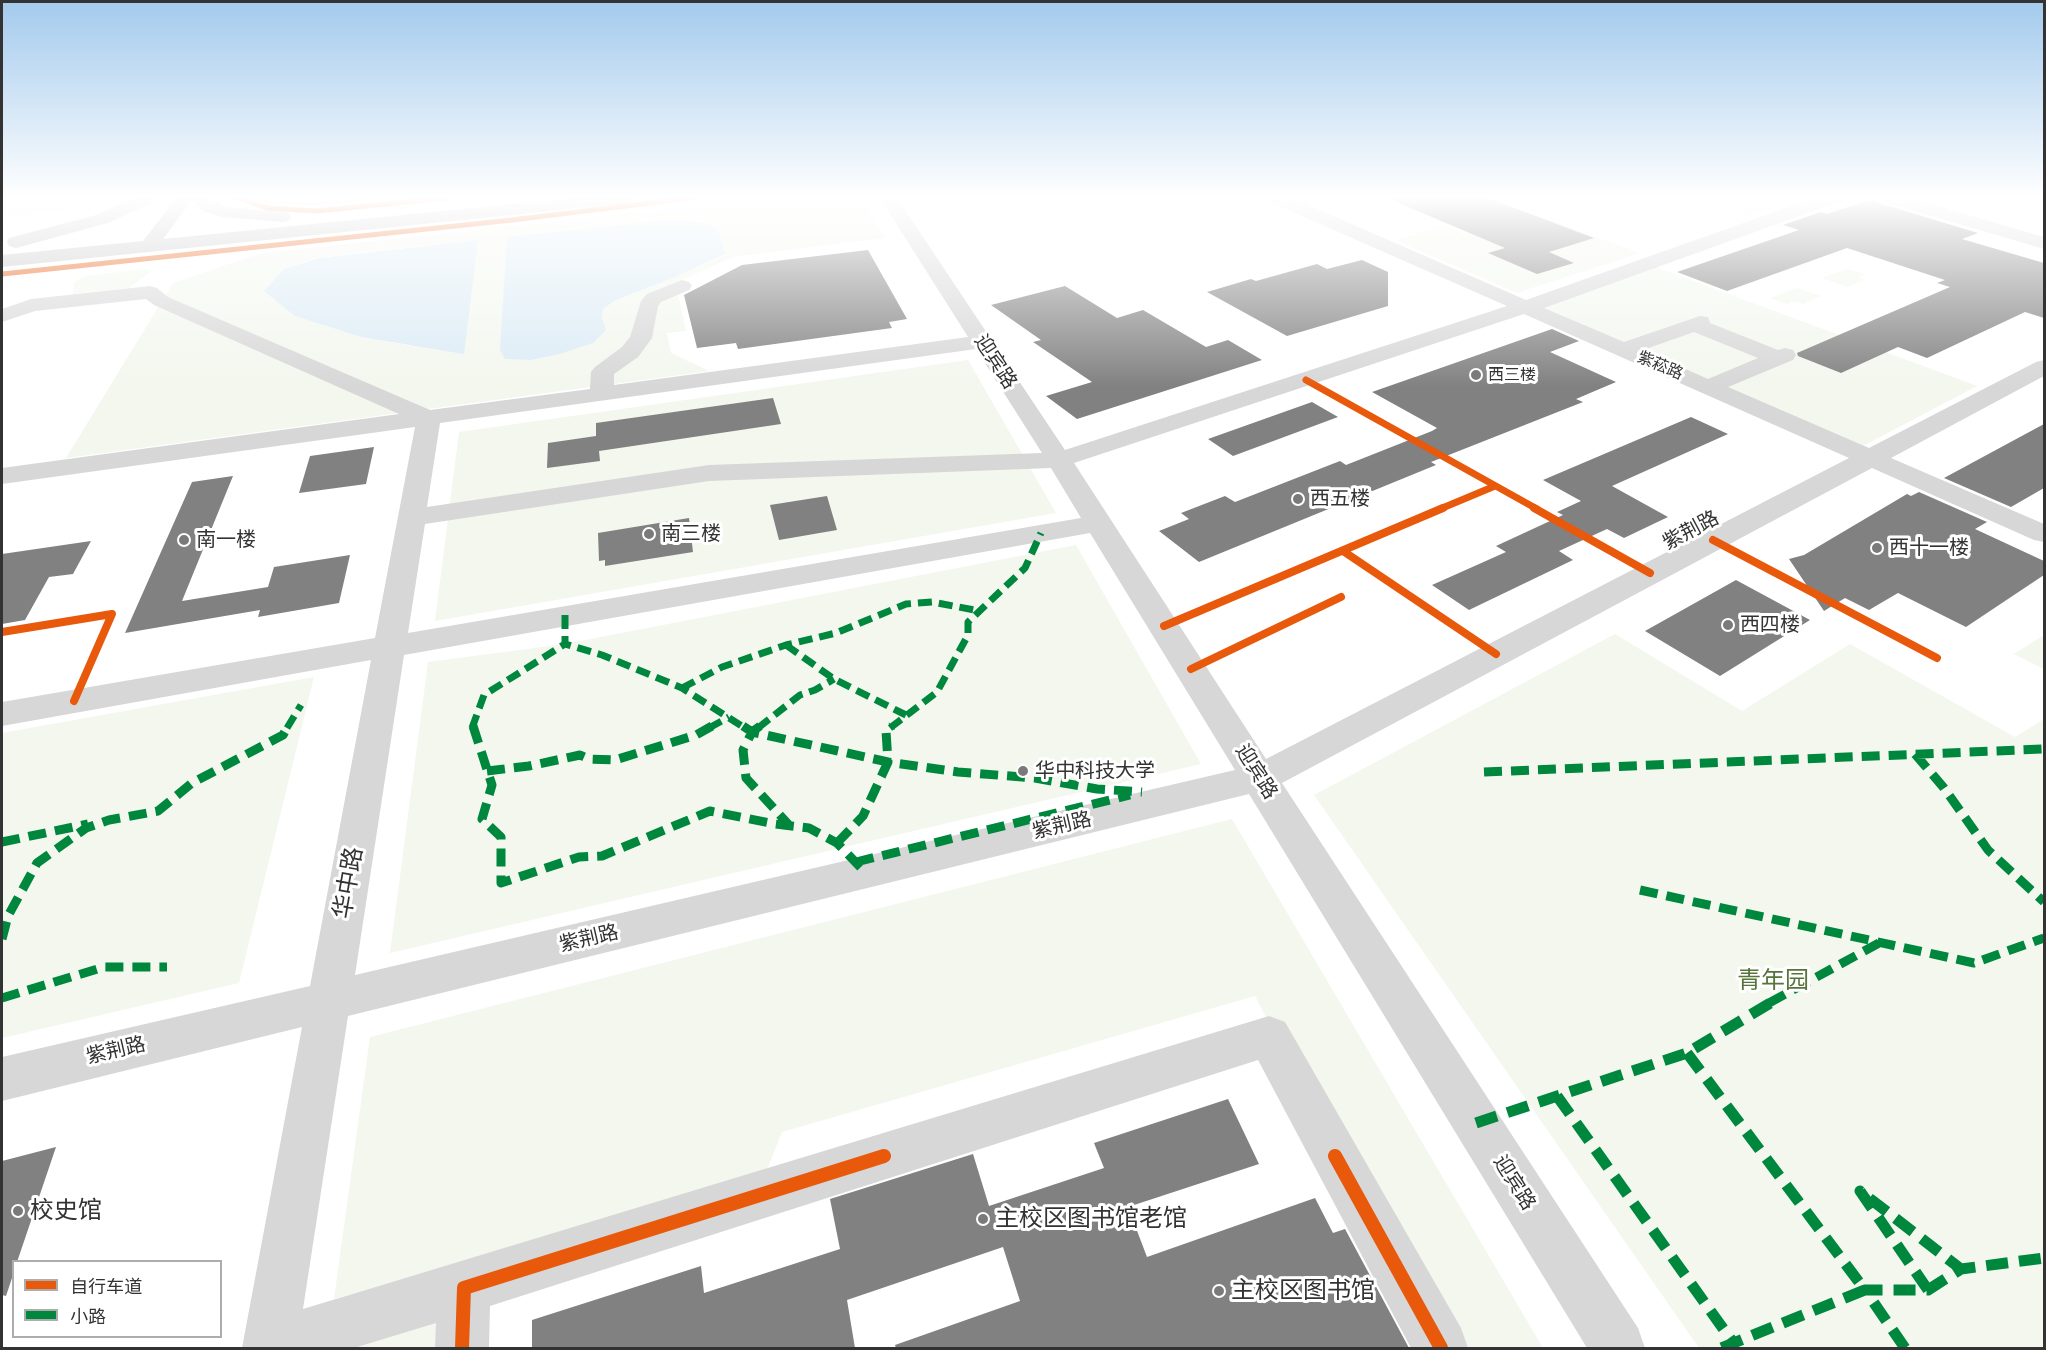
<!DOCTYPE html>
<meta charset="utf-8">
<style>
body{margin:0}
#map{position:relative;width:2046px;height:1350px;overflow:hidden;background:#fff;font-family:"Open Sans","Noto Sans SC",sans-serif}
canvas{display:block}
.frame{position:absolute;inset:0;border:3px solid #333;pointer-events:none}
.legend{position:absolute;left:12px;top:1260px;width:210px;height:78px;box-sizing:border-box;background:#fff;border:2px solid #adadad;margin:0;padding:8px 10px;list-style:none;font-size:18px;color:#333}
.legend li{display:flex;align-items:center;gap:12px;height:30px}
.legend b{width:30px;border:2px solid #adadad}
</style>
<div id="map">
<canvas width="2046" height="1350"></canvas>
<div class="frame"></div>
<ul class="legend">
<li><b style="height:8px;background:#e8590c"></b>自行车道</li>
<li><b style="height:8px;background:#00873e"></b>小路</li>
</ul>
</div>
<script>
const ctx = document.querySelector('canvas').getContext('2d');
ctx.lineJoin = 'round';
function paint(path, color) {
  ctx.fillStyle = color;
  ctx.fill(path, 'evenodd');
}
function shape(rows) {
  const path = new Path2D();
  for (const r of rows) {
    path.moveTo(r[0], r[1]);
    for (let i = 2; i < r.length; i += 2) path.lineTo(r[i], r[i + 1]);
  }
  return path;
}
function trace(path, color, width, dash) {
  ctx.strokeStyle = color;
  ctx.lineWidth = width;
  ctx.lineCap = dash ? 'butt' : 'round';
  ctx.setLineDash(dash || []);
  ctx.stroke(path);
}
function label(font, color, halo, rows, align = 'center') {
  ctx.font = font + ' "Open Sans","Noto Sans SC",sans-serif';
  ctx.lineWidth = 6;
  ctx.setLineDash([]);
  ctx.textBaseline = 'middle';
  ctx.strokeStyle = halo;
  ctx.fillStyle = color;
  for (const [text, x, y, turn = 0] of rows) {
    ctx.save();
    ctx.translate(x, y);
    ctx.rotate((+turn || 0) * Math.PI / 180);
    ctx.textAlign = isNaN(turn) ? turn : align;
    if (halo) ctx.strokeText(text, 0, 0);
    ctx.fillText(text, 0, 0);
    ctx.restore();
  }
}
paint(shape([
 [2,198,61,198,60,201,103,198,75,210,2,217],
 [770,198,862,198,885,238,733,257,673,284,680,302,686,331,667,333,671,353,709,371,66,458,173,283,262,253],
 [695,220,710,224,719,231,725,255,673,278,616,300,603,309,602,319,593,343,560,354,531,360,505,359],
 [477,240,413,346,361,337,295,316,284,269,319,257],
 [1693,198,1802,198,1747,216],
 [1534,214,1640,253,1517,293,1395,240,1445,226,1464,234],
 [1653,266,1977,386,1861,447,1535,308],
 [145,269,152,271,129,288,73,294,74,282,85,276],
 [1847,269,1865,274,1858,277,1864,280,1847,287,1822,278],
 [1797,288,1821,296,1803,304,1795,301,1787,304,1770,298],
 [968,360,1056,513,435,621,459,432],
 [1076,545,1201,764,390,953,428,662,565,644],
 [1615,634,1742,711,1850,644,2015,737,2044,719,2044,1348,1699,1348,1314,795],
 [2044,635,2044,669,2014,654],
 [314,677,239,983,2,1038,2,733],
 [1232,819,1543,1348,1441,1348,1255,996,782,1132,766,1172,334,1299,370,1037],
 [443,1305,441,1348,322,1348,322,1344]
]), '#f3f7ee');
paint(shape([
 [679,219,710,224,719,231,725,254,673,278,616,300,603,309,602,319,606,330,593,343,560,354,531,360,505,359,500,350,507,237],
 [478,240,464,354,361,337,295,316,264,291,284,269,319,258]
]), '#dbebf5');
paint(shape([
 [1387,198,1488,198,1594,238,1549,252,1574,263,1537,274,1488,253,1505,248],
 [1869,200,1978,233,1962,239,2044,263,2044,318,2025,312,1927,358,1898,347,1841,373,1798,356,1797,353,1950,287,1937,283,1945,280,1847,248,1727,291,1677,272,1799,230,1783,225,1821,212,1827,214],
 [868,250,907,319,889,322,892,328,738,349,736,343,697,348,684,295,742,265],
 [1362,260,1388,272,1388,306,1287,336,1207,292,1251,279,1256,281,1317,264,1327,269],
 [1065,286,1117,318,1143,310,1206,347,1228,340,1262,360,1077,419,1046,396,1092,382,1033,342,1041,340,991,305],
 [1552,329,1579,341,1550,352,1616,382,1576,399,1583,402,1431,462,1436,465,1199,562,1159,531,1189,519,1181,513,1225,496,1235,502,1340,461,1346,465,1432,431,1437,428,1372,392],
 [773,398,781,424,599,451,600,461,547,468,548,443,596,436,596,423],
 [1312,402,1338,417,1233,456,1208,439],
 [1691,417,1728,434,1612,486,1668,517,1624,538,1607,529,1559,551,1573,560,1469,610,1432,585,1506,552,1496,546,1563,515,1557,512,1581,501,1543,480],
 [2044,424,2044,488,2011,507,1944,478],
 [374,447,366,484,299,493,310,456],
 [233,476,182,601,268,587,274,567,350,555,339,603,258,617,260,610,125,633,192,482],
 [1919,492,1987,522,1975,529,2044,561,2044,575,1966,627,1898,593,1869,610,1845,598,1824,611,1789,559,1804,555,1907,494,1911,496],
 [827,496,837,530,779,540,770,505],
 [689,518,693,552,605,566,605,560,599,561,598,533],
 [91,541,73,574,49,577,25,620,2,624,2,554],
 [1736,580,1810,620,1720,676,1645,631],
 [1228,1099,1259,1164,1128,1207,1147,1257,1315,1198,1333,1233,1345,1229,1409,1348,896,1348,895,1345,1020,1301,1003,1247,847,1300,855,1348,532,1348,532,1320,701,1266,704,1293,840,1249,830,1199,973,1154,989,1206,1104,1168,1094,1143],
 [56,1147,17,1262,14,1262,14,1272,6,1296,2,1295,2,1161]
]), '#818181');
paint(shape([
 [880,198,897,198,1065,450,1507,306,1270,202,1268,198,1292,198,1526,300,1814,198,1840,198,1838,202,1544,308,1624,342,1700,316,1708,317,1710,323,1778,350,1785,348,1793,350,1796,355,1793,360,1728,387,1869,448,2036,362,2044,360,2044,376,1891,458,2044,524,2044,542,2034,540,1872,468,1282,783,1638,1328,1645,1348,1587,1348,1249,794,348,1016,303,1309,1269,1016,1285,1022,1461,1328,1468,1348,1411,1348,1258,1060,490,1306,489,1348,435,1348,436,1323,354,1348,242,1348,302,1027,2,1101,2,1057,310,986,371,660,2,726,2,702,375,638,415,427,2,484,2,468,399,414,154,305,146,299,35,311,2,322,2,309,31,299,150,286,157,288,168,297,430,410,590,389,591,372,595,367,622,347,630,337,641,301,647,294,682,280,689,282,692,286,689,290,661,302,658,306,652,338,638,357,614,374,614,385,968,337,880,198],
 [1524,314,1849,458,1266,759,1074,463,1524,314],
 [1694,332,1758,358,1708,379,1643,350,1694,332],
 [976,349,1042,453,709,465,427,507,440,423,976,349],
 [1051,468,1081,518,408,633,425,524,709,481,1051,468],
 [1090,533,1235,770,355,975,404,655,1090,533],
 [1882,198,1910,198,2044,237,2044,249,1884,202,1882,198]
]), '#d7d7d7');
paint(shape([
 [133,198,156,198,154,202,108,223,16,248,9,246,7,242,9,238,96,215,133,198],
 [176,198,210,198,225,207,282,212,288,213,291,217,288,221,282,222,222,217,203,211,192,200,163,239,572,198,637,198,629,203,2,267,2,255,143,241,176,198]
]), '#c4c4c4');
trace(shape([
 [254,198,270,202,316,204,382,198]
]), '#bebebe', 1.5);
trace(shape([
 [565,615,565,644,602,655,682,688,745,728],
 [786,645,834,679,906,715],
 [682,688,722,667,786,645,836,633,906,604,932,602,980,611],
 [287,728,301,705],
 [472,728,484,695,565,644],
 [709,728,729,717],
 [758,728,800,695,815,690,834,679],
 [890,728,937,692,968,635,968,622,1025,568,1041,533]
]), '#00873e', 7, [14, 7]);
trace(shape([
 [473,726,492,785,482,819,501,837,501,883,579,857,602,856,710,811,775,824,809,828,837,843,865,872],
 [743,726,752,732,888,762,958,772,1035,778,1097,789,1142,792],
 [760,726,752,732,743,750,746,778,789,825],
 [1915,754,1944,788,1988,850,2044,902],
 [487,771,529,766,580,755,589,759,615,760,696,735,712,726],
 [1484,772,2044,749],
 [2,842,88,824],
 [837,843,863,816,888,762,886,731,892,726],
 [856,862,1130,795],
 [1640,890,1974,963,2044,938],
 [2,939,8,916,37,863,86,828,109,820,158,811,192,783,283,735,288,726],
 [2,998,104,967,167,967],
 [1769,1003,1879,943]
]), '#00873e', 9, [18, 9]);
trace(shape([
 [1687,1053,1865,1290,1721,1348],
 [1557,1096,1737,1348],
 [1476,1123,1687,1053,1772,1002],
 [1928,1290,1860,1191,1961,1269],
 [1905,1348,1865,1290,1928,1290,1961,1269,2044,1258]
]), '#00873e', 11, [22, 11]);
trace(shape([
 [238,198,267,208,317,211,446,198],
 [2,274,512,220,691,198]
]), '#e8590c', 5);
trace(shape([
 [1306,380,1537,509],
 [1440,509,1495,486]
]), '#e8590c', 7);
trace(shape([
 [1534,508,1650,573],
 [1713,540,1937,658],
 [1343,551,1496,654],
 [1164,626,1443,508],
 [2,632,112,614,74,701],
 [1191,669,1341,597]
]), '#e8590c', 8);
trace(shape([
 [1335,1156,1441,1348],
 [462,1348,464,1288,884,1156]
]), '#e8590c', 14);
const sky = ctx.createLinearGradient(0, 0, 0, 387);
sky.addColorStop(0, '#a3caed');
sky.addColorStop(0.51, '#fff');
sky.addColorStop(1, '#ffffff00');
ctx.fillStyle = sky;
ctx.fillRect(0, 0, 2046, 387);
for (const [x, y, r, color] of [
 [1476,375,6,"#7a7a7a"],
 [1298,499,6,"#7a7a7a"],
 [649,534,6,"#7a7a7a"],
 [184,540,6,"#7a7a7a"],
 [1877,548,6,"#7a7a7a"],
 [1728,625,6,"#7a7a7a"],
 [1023,771,6,"#7a7a7a"],
 [18,1211,6,"#7a7a7a"],
 [983,1219,6,"#7a7a7a"],
 [1219,1291,6,"#7a7a7a"]
]) {
  const dot = new Path2D();
  dot.arc(x, y, r, 0, 2 * Math.PI);
  ctx.fillStyle = color;
  ctx.fill(dot);
  trace(dot, '#fff', 2);
}
label('16px', '#333', '#fff', [
 ["紫菘路",1660,366,23]
]);
label('16px', '#333', '#fff', [
 ["西三楼",1488,375]
], 'left');
label('20px', '#333', '#fff', [
 ["迎宾路",995,362,57],
 ["紫荆路",1691,531,-28],
 ["迎宾路",1256,772,58],
 ["紫荆路",1062,826,-13],
 ["紫荆路",589,939,-13],
 ["紫荆路",116,1051,-13],
 ["迎宾路",1514,1183,58]
]);
label('20px', '#333', '#fff', [
 ["西五楼",1310,499],
 ["南三楼",661,534],
 ["南一楼",196,540],
 ["西十一楼",1889,548],
 ["西四楼",1740,625],
 ["华中科技大学",1035,771]
], 'left');
label('24px', '#333', '#fff', [
 ["华中路",349,883,-80]
]);
label('24px', '#57743b', '#fff', [
 ["青年园",1773,981]
]);
label('24px', '#333', '#fff', [
 ["校史馆",30,1211],
 ["主校区图书馆老馆",995,1219],
 ["主校区图书馆",1231,1291]
], 'left');
</script>
